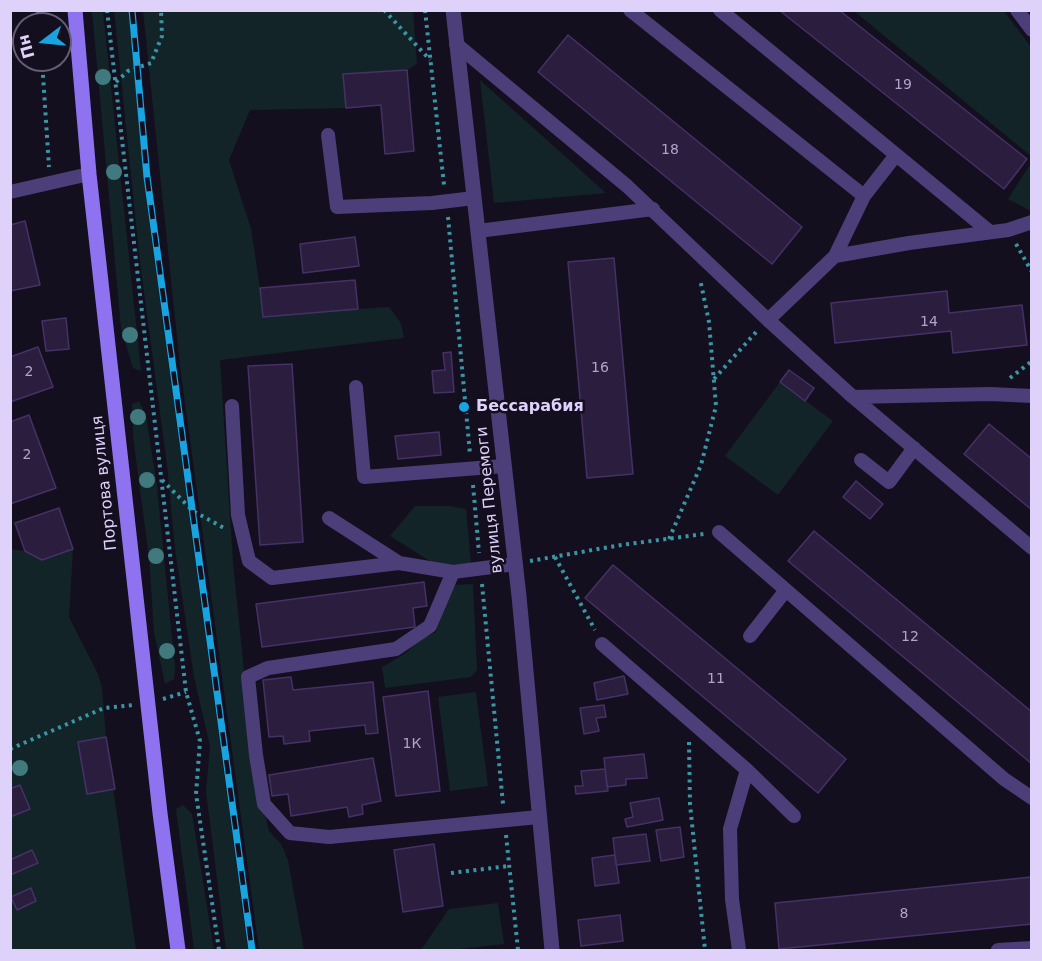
<!DOCTYPE html>
<meta charset="utf-8">
<style>
body{margin:0}
#map{position:relative;width:1042px;height:961px;overflow:hidden;background:#140f1e;font-family:"DejaVu Sans",sans-serif}
canvas{display:block}
.frame{position:absolute;inset:0;border:12px solid #ded1fa;pointer-events:none}
.north{position:absolute;left:12px;top:12px;width:60px;height:60px;box-sizing:border-box;background:#140f1e;border:2px solid #655d76;border-radius:50%;rotate:254deg;font-size:16px;font-weight:700;line-height:24px;text-align:center;color:#ded1fa}
.north::after{content:'';display:block;margin:auto;width:21px;height:27px;background:#17a4e0;clip-path:polygon(50% 0,100% 100%,50% 72%,0 100%)}
</style>
<div id="map">
<canvas width="1042" height="961"></canvas>
<div class="frame"></div>
<div class="north">Пн</div>
</div>
<script>
const ctx = document.querySelector('canvas').getContext('2d');
ctx.lineJoin = 'round';
function paint(path, color) {
  ctx.fillStyle = color;
  ctx.fill(path, 'evenodd');
}
function shape(rows) {
  const path = new Path2D();
  for (const r of rows) {
    path.moveTo(r[0], r[1]);
    for (let i = 2; i < r.length; i += 2) path.lineTo(r[i], r[i + 1]);
  }
  return path;
}
function trace(path, color, width, dash) {
  ctx.strokeStyle = color;
  ctx.lineWidth = width;
  ctx.lineCap = dash ? 'butt' : 'round';
  ctx.setLineDash(dash || []);
  ctx.stroke(path);
}
function label(font, color, halo, rows, align = 'center') {
  ctx.font = font + ' "DejaVu Sans",sans-serif';
  ctx.lineWidth = 5;
  ctx.setLineDash([]);
  ctx.textBaseline = 'middle';
  ctx.strokeStyle = halo;
  ctx.fillStyle = color;
  for (const [text, x, y, turn = 0] of rows) {
    ctx.save();
    ctx.translate(x, y);
    ctx.rotate((+turn || 0) * Math.PI / 180);
    ctx.textAlign = isNaN(turn) ? turn : align;
    if (halo) ctx.strokeText(text, 0, 0);
    ctx.fillText(text, 0, 0);
    ctx.restore();
  }
}
paint(shape([
 [92,11,103,11,141,371,133,368,121,328],
 [114,11,129,11,147,206,248,950,226,950,206,792,210,746,194,677,175,549,167,465,140,262],
 [143,11,413,11,417,64,407,70,344,74,346,108,250,110,229,160,251,229,260,288,358,309,389,307,401,323,404,338,220,360,233,563,254,768,269,831,281,844,288,860,304,950,259,950,180,366],
 [854,11,1004,11,1031,47,1031,156],
 [480,80,606,193,494,203],
 [1031,163,1031,211,1008,199],
 [780,382,833,421,778,495,725,456],
 [139,401,146,416,157,486,175,668,174,679,165,684,154,632,149,558,133,436,132,404],
 [415,506,450,506,466,509,471,563,452,565,433,563,390,536],
 [10,549,25,551,43,560,73,549,69,617,98,674,102,688,106,737,136,950,11,950],
 [473,584,477,670,471,677,385,688,382,667,406,653,420,639,436,632,453,585],
 [476,692,488,786,450,791,438,697],
 [183,805,192,814,214,950,194,950,176,809],
 [498,903,504,944,450,950,421,950,449,909]
]), '#122428');
const building = shape([
 [779,10,839,10,1027,159,1004,189,779,10],
 [568,35,802,227,772,264,538,72,568,35],
 [407,70,414,151,385,154,381,105,346,108,343,74,407,70],
 [25,221,40,285,10,291,10,225,25,221],
 [355,237,359,266,303,273,300,244,355,237],
 [614,258,633,474,587,478,568,262,614,258],
 [355,280,358,309,263,317,260,288,355,280],
 [947,291,949,313,1022,305,1027,345,953,353,951,331,835,343,831,303,947,291],
 [66,318,69,349,46,351,42,321,66,318],
 [38,347,53,387,10,402,10,357,38,347],
 [451,352,454,392,434,393,432,371,445,370,443,353,451,352],
 [292,364,303,542,260,545,248,366,292,364],
 [789,370,814,388,805,401,780,382,789,370],
 [29,415,56,488,10,504,10,422,29,415],
 [989,424,1032,459,1032,510,964,454,989,424],
 [439,432,441,455,398,459,395,436,439,432],
 [856,481,883,504,870,519,843,497,856,481],
 [59,508,73,549,42,560,25,551,15,523,59,508],
 [814,531,1032,712,1032,764,788,561,814,531],
 [613,565,846,759,818,793,585,598,613,565],
 [424,582,427,606,413,608,415,627,262,647,256,604,424,582],
 [624,676,628,694,597,700,594,683,624,676],
 [291,677,293,690,373,682,378,733,366,734,365,725,309,731,310,741,284,744,283,736,269,737,263,680,291,677],
 [428,691,440,791,396,796,383,697,428,691],
 [604,705,606,717,596,718,599,731,584,734,580,708,604,705],
 [106,737,115,789,87,794,78,742,106,737],
 [644,754,647,778,626,779,626,785,607,787,604,758,644,754],
 [373,758,381,801,362,805,363,814,349,817,347,807,291,816,288,794,272,796,269,775,373,758],
 [605,769,608,791,576,794,575,786,583,786,581,771,605,769],
 [20,785,30,809,10,817,10,789,20,785],
 [659,798,663,820,627,827,625,819,633,817,630,803,659,798],
 [680,827,684,857,661,861,656,830,680,827],
 [646,834,650,861,616,865,613,838,646,834],
 [434,844,443,906,403,912,394,850,434,844],
 [32,850,38,863,10,875,10,860,32,850],
 [615,855,619,883,595,886,592,858,615,855],
 [1032,877,1032,924,779,949,775,903,1032,877],
 [31,888,36,901,17,910,11,897,31,888],
 [620,915,623,941,581,946,578,920,620,915]
]);
paint(building, '#2a1d3d');
trace(building, '#463167', 1.5);
trace(shape([
 [38,10,39,24],
 [107,10,186,692,200,741,196,794,219,950],
 [384,10,430,60],
 [425,10,444,185],
 [42,60,49,167],
 [116,82,128,71,151,63,162,36,161,10],
 [448,217,470,454],
 [1016,244,1032,272],
 [1010,378,1032,361],
 [714,379,757,331],
 [162,480,193,511,224,528],
 [473,485,479,553],
 [669,539,701,465,716,406,709,322,700,279],
 [555,557,595,630],
 [530,561,621,545,704,534],
 [482,584,503,804],
 [163,699,186,692],
 [689,742,690,804,705,950],
 [10,749,104,708,133,705],
 [506,835,518,950],
 [451,873,509,866]
]), '#3a96a5', 4, [3, 4.5]);
trace(shape([
 [630,10,864,196],
 [720,10,990,232],
 [1017,10,1032,30],
 [456,44,627,186,768,320,853,397,1032,548],
 [328,135,337,207,432,203,474,198],
 [10,192,89,174],
 [478,231,653,209],
 [835,256,864,196,896,155],
 [768,320,835,256,909,243,1008,230,1032,222],
 [356,387,364,477,504,466],
 [853,397,990,394,1032,396],
 [232,406,238,515,249,561,272,578,399,563,453,572,515,564],
 [861,460,889,482,914,448],
 [329,518,399,563],
 [719,532,1004,779,1032,798],
 [453,572,430,626,396,649,268,668,248,677,256,755,264,804,290,833,329,837,539,817],
 [750,636,786,590],
 [602,644,747,770,794,816],
 [739,950,732,899,730,829,747,770],
 [998,950,1032,948]
]), '#4c3e79', 14);
trace(shape([
 [453,10,519,596,552,950]
]), '#4c3e79', 15);
trace(shape([
 [75,10,89,174,160,813,178,950]
]), '#8e72f0', 15);
const rail = shape([
 [132,10,147,177,252,950]
]);
trace(rail, '#17a4e0', 7);
trace(rail, '#140f1e', 4.5, [14]);
ctx.fillStyle = '#417a7e';
for (const [x, y] of [
 [103,77],
 [114,172],
 [130,335],
 [138,417],
 [147,480],
 [156,556],
 [167,651],
 [20,768]
]) {
  ctx.beginPath();
  ctx.arc(x, y, 8, 0, 2 * Math.PI);
  ctx.fill();
}
for (const [x, y, r, color] of [
 [464,407,6,"#17a4e0"]
]) {
  const dot = new Path2D();
  dot.arc(x, y, r, 0, 2 * Math.PI);
  ctx.fillStyle = color;
  ctx.fill(dot);
  trace(dot, '#140f1e', 2);
}
label('14px', '#b1a4cb', null, [
 ["19",903,85],
 ["18",670,150],
 ["14",929,322],
 ["16",600,368],
 ["2",29,372],
 ["2",27,455],
 ["12",910,637],
 ["11",716,679],
 ["1К",412,744],
 ["8",904,914]
]);
label('bold 16px', '#ded1fa', '#140f1e', [
 ["Бессарабия",476,407]
], 'left');
label('16px', '#ded1fa', '#140f1e', [
 ["Портова вулиця",105,483,-96],
 ["вулиця Перемоги",490,500,-96]
]);
</script>
